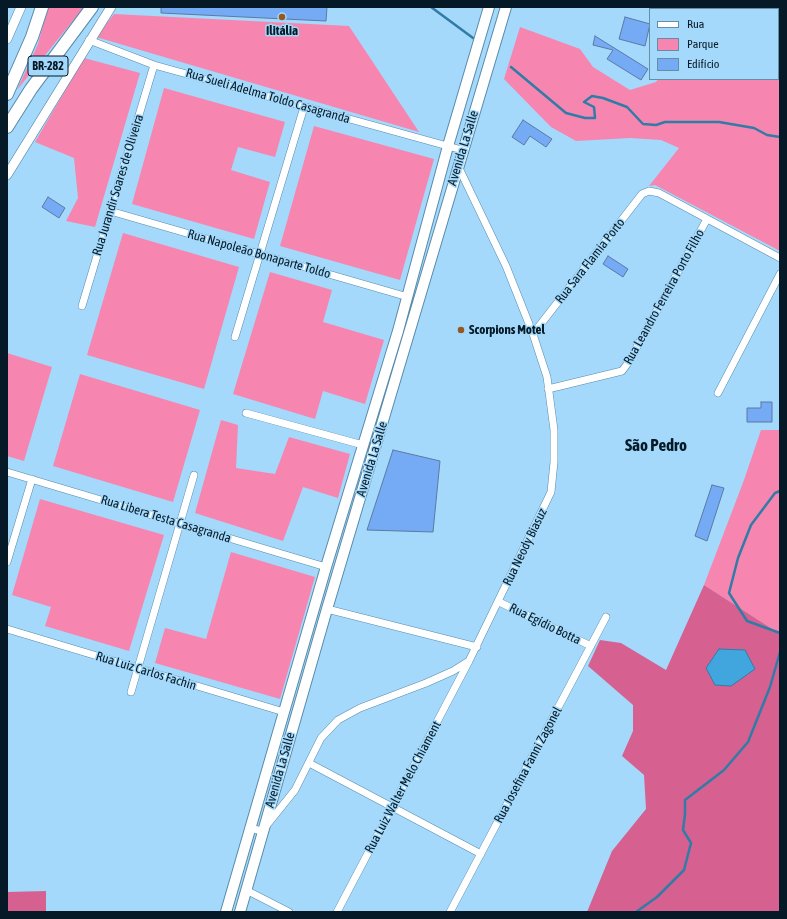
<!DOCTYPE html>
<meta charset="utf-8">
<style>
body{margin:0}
#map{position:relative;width:787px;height:919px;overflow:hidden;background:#a4d9fb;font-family:"Asap Condensed",sans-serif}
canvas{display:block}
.frame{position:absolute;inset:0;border:8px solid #051a26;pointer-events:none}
.legend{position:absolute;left:649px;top:8px;width:130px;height:72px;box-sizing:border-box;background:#a4d9fb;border:1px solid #648da6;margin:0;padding:5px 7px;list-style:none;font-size:12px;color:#051a26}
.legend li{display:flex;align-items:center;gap:8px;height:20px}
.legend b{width:20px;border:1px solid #648da6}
</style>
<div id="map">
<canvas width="787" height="919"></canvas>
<div class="frame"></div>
<ul class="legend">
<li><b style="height:5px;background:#fff"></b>Rua</li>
<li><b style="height:11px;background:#f686b0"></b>Parque</li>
<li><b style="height:11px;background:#75aaf5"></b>Edifício</li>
</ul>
</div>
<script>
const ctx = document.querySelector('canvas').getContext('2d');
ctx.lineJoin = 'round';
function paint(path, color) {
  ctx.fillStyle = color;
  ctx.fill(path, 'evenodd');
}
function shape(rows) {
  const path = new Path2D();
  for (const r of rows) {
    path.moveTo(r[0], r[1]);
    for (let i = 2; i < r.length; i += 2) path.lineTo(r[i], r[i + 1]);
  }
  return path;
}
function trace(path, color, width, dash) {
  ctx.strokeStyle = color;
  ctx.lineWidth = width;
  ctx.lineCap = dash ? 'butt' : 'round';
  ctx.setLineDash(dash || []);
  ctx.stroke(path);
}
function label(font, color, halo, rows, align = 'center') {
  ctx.font = font + ' "Asap Condensed",sans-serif';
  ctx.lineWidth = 3;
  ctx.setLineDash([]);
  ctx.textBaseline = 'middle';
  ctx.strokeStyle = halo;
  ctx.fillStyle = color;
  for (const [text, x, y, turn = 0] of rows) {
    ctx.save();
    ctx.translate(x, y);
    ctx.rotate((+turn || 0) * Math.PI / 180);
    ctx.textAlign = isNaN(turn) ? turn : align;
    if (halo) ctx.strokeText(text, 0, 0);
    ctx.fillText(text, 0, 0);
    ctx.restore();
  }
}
paint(shape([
 [48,7,84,7,17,90,38,44],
 [696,7,780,7,780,251,655,185,649,186,679,148,661,140,630,138,576,141,551,127,504,79,520,27,580,49,593,67,630,90,656,82,658,79,778,79,778,9,695,9],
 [114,14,349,26,419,132,96,37],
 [84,58,140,73,95,227,66,221,78,198,74,158,35,142],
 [164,88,285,122,275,157,238,147,231,170,270,182,254,239,132,204],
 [314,126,434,159,400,280,280,246],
 [123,233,239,267,204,389,87,355],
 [270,272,332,290,323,322,384,340,365,404,323,391,315,419,233,394],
 [7,353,52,367,24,461,7,456],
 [80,374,200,410,173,502,53,466],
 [221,420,238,425,236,468,275,474,289,437,350,454,338,498,303,487,283,541,195,513],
 [761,430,780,430,780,634,704,585,744,480],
 [40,499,164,535,129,651,45,626,51,607,12,595],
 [231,552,315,577,280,699,155,663,165,628,206,639]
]), '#f686b0');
paint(shape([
 [704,585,780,634,780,912,587,912,612,851,646,809,644,775,622,756,633,731,633,705,588,666,600,640,621,643,666,670],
 [46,891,46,912,7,912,7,892]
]), '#d66190');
const water = shape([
 [719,649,745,650,755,669,731,686,715,685,706,668,719,649]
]);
paint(water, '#42a6de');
trace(water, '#307ca7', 1);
trace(shape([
 [431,7,473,38],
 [511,67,566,113,585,118,595,118,594,107,584,102,592,96,603,98,627,107,643,124,656,125,665,122,719,122,754,128,767,135,780,137],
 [780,491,775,493,751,525,738,558,729,593,747,621,780,633],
 [636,912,657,897,684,870,691,843,683,830,685,814,685,800,724,770,748,742,770,687,780,652]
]), '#307ca7', 2.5);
const building = shape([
 [161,7,327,7,326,21,161,13,161,7],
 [625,17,650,24,645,46,619,39,625,17],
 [595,36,648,69,641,80,607,59,613,50,593,45,595,36],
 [523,120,552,139,546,147,530,136,524,145,512,137,523,120],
 [48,197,65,208,59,218,42,207,48,197],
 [608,256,628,269,623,277,603,264,608,256],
 [761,402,772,402,772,422,747,422,747,408,761,408,761,402],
 [393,450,440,461,433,532,367,530,393,450],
 [712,485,724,488,707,541,695,536,712,485]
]);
paint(building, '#75aaf5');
trace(building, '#5c79a3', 1);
const minor = shape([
 [89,40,154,65,462,150],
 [110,211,408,297],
 [82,306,154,65],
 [533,334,642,194,649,191,659,193,780,258],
 [235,337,304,107],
 [548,389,622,371,628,363,707,219],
 [718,393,780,274],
 [246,413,363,445],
 [7,472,326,567],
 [7,562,32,479],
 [499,602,591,646],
 [327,609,477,647],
 [7,629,284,712],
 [131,692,194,475],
 [309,763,481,854],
 [249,828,262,831,295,790,321,738,338,720,360,708,426,683,453,671,469,661,551,492,554,462,554,430,547,377,533,334,506,266,458,166],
 [246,890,289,912],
 [337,912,469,661],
 [450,912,606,617]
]);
const tertiary = shape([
 [7,39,21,7],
 [7,175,111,7]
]);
const secondary = shape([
 [226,912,326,567,398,331,448,146,489,7],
 [240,912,327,609,506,7]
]);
const trunk = shape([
 [7,94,32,37,42,7],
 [7,127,31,89,92,7]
]);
trace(minor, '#588bab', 8);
trace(tertiary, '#588bab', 10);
trace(secondary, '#588bab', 12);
trace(trunk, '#588bab', 14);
trace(minor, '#fff', 7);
trace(tertiary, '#fff', 9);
trace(secondary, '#fff', 10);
trace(trunk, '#fff', 12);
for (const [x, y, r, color] of [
 [282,17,4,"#975720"],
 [461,330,4,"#975720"]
]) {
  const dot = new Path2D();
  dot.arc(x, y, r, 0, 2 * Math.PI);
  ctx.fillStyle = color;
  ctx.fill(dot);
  trace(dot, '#a4d9fb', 1.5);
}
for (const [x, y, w] of [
 [48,66,40]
]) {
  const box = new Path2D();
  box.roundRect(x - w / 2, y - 10, w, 20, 3);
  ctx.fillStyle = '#a4d9fb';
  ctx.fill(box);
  trace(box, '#051a26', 1);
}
label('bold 12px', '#051a26', null, [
 ["BR-282",48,66]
]);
label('bold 13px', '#051a26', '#a4d9fb', [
 ["Ilitália",282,31],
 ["Scorpions Motel",469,330,"left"]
]);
label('13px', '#051a26', '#a4d9fb', [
 ["Rua Sueli Adelma Toldo Casagranda",268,96,16],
 ["Avenida La Salle",463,148,-73],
 ["Rua Jurandir Soares de Oliveira",118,185,-73],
 ["Rua Napoleão Bonaparte Toldo",259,254,16],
 ["Rua Sara Flamia Porto",590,261,-52],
 ["Rua Leandro Ferreira Porto Filho",664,297,-61],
 ["Avenida La Salle",372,459,-73],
 ["Rua Libera Testa Casagranda",166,519,17],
 ["Rua Neody Biasuz",525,547,-64],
 ["Rua Egídio Botta",545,624,26],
 ["Rua Luiz Carlos Fachin",146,671,17],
 ["Rua Josefina Fanni Zagonel",528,765,-62],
 ["Avenida La Salle",280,770,-74],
 ["Rua Luiz Walter Melo Chiament",403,787,-62]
]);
label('bold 17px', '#051a26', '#a4d9fb', [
 ["São Pedro",656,446]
]);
</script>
